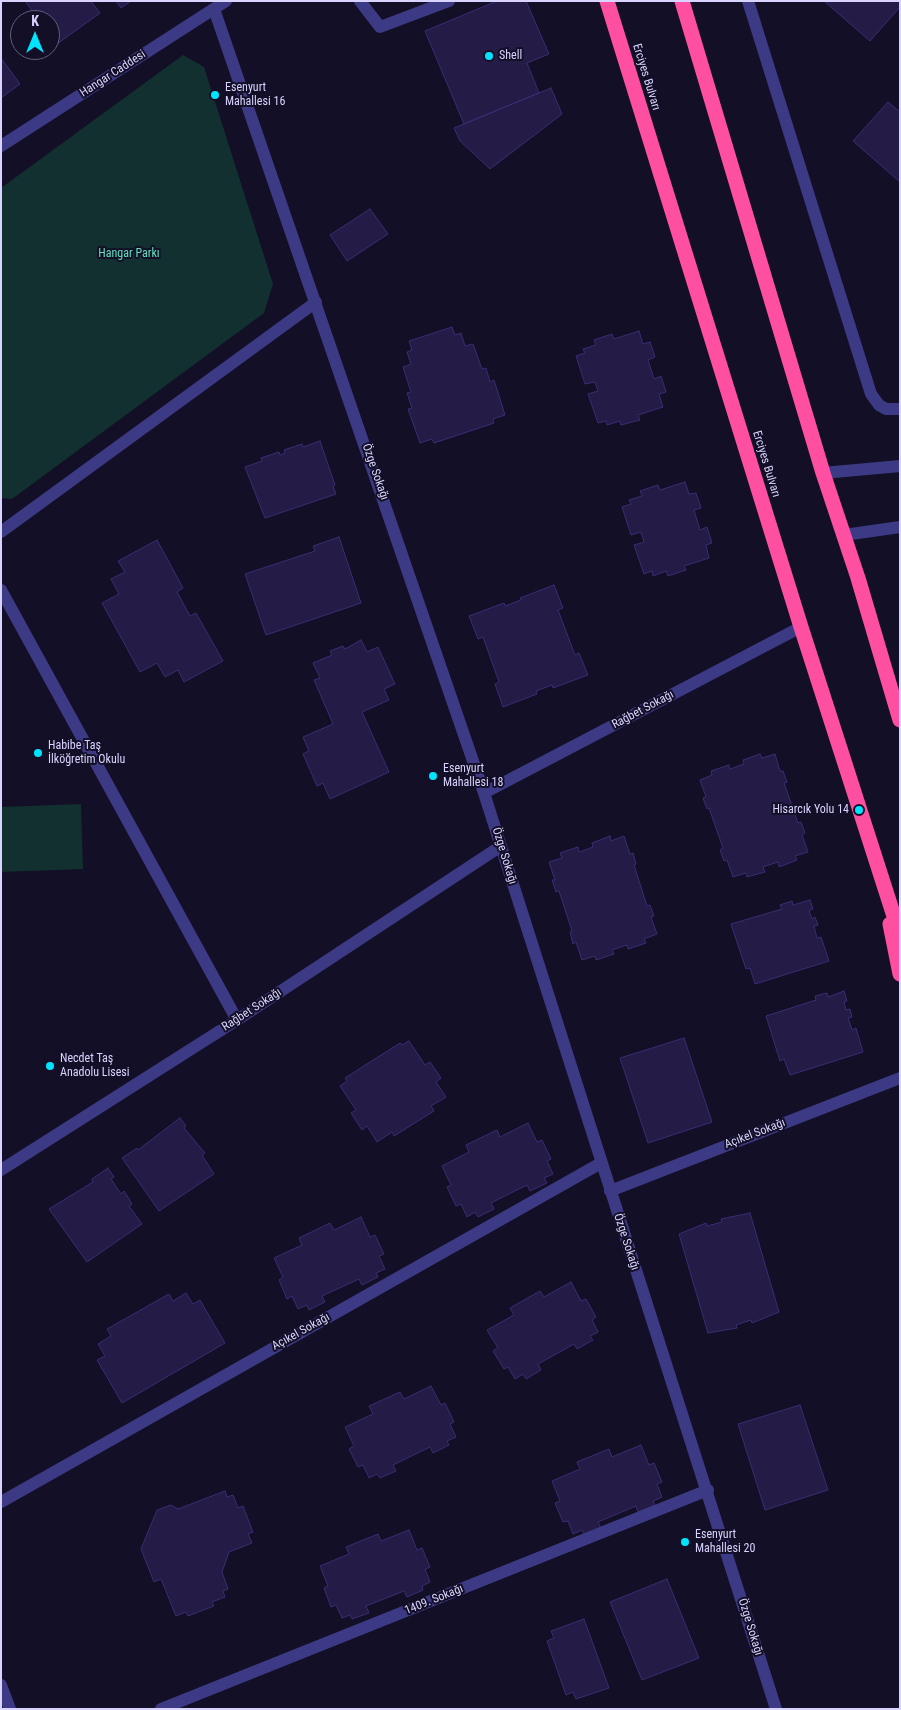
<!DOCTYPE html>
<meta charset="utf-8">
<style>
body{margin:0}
#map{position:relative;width:901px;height:1710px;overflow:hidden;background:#130f26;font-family:"Roboto Condensed",sans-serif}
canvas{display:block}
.frame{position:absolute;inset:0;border:2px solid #d9d4ff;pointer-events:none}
.north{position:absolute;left:10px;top:10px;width:50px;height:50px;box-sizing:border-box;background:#130f26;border:1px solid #625e7d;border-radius:50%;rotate:0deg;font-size:14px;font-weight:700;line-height:20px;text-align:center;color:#d9d4ff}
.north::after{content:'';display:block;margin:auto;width:18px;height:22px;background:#00e5ff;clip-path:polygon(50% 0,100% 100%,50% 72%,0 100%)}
</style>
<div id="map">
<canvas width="901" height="1710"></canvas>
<div class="frame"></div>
<div class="north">K</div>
</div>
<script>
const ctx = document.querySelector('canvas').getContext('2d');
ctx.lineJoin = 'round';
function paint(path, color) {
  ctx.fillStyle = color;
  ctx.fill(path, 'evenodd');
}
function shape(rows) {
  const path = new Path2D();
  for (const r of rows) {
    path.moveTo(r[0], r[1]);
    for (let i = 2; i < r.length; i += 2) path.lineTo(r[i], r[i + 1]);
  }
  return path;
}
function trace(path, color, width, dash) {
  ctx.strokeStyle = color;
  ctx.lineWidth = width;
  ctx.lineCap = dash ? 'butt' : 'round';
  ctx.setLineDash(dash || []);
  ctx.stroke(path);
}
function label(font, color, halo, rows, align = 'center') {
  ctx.font = font + ' "Roboto Condensed",sans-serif';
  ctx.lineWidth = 4;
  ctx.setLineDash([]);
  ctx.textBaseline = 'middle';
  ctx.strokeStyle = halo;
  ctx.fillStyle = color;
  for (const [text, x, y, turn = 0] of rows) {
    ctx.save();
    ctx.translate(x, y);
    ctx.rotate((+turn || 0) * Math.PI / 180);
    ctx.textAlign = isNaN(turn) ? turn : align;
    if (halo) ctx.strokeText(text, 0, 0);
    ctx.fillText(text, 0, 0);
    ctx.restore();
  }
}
paint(shape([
 [183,55,204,67,273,284,264,313,12,499,1,498,1,188],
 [81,804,83,869,1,872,1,807]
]), '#12302f');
const building = shape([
 [25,1,91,1,100,13,57,44,50,34,50,20,39,20,25,1],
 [116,1,131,1,121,8,116,1],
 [497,1,526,1,549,54,527,63,539,93,464,124,425,31,497,1],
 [824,1,900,1,900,7,870,41,824,1],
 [1,58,20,84,1,98,1,58],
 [551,88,562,114,490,169,460,141,454,128,551,88],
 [888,102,900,112,900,182,853,141,888,102],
 [370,209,388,234,347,261,330,235,370,209],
 [452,327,455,335,461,333,465,346,473,344,482,369,486,368,490,382,494,380,505,415,493,419,494,423,434,443,432,439,420,443,408,409,412,408,407,393,411,392,403,367,411,364,407,352,412,350,409,341,452,327],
 [639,331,643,344,650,342,655,357,648,360,654,379,661,376,666,392,659,394,663,407,638,415,640,420,621,425,620,421,607,425,606,421,598,423,588,394,598,391,595,382,585,384,576,356,585,353,583,349,596,345,594,340,612,334,614,339,639,331],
 [320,441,335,485,333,486,336,494,265,518,245,467,262,461,261,458,279,452,280,455,285,453,284,450,302,444,303,447,320,441],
 [685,482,689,494,696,493,701,508,694,510,700,530,707,527,712,543,706,545,709,558,684,566,686,570,668,576,666,571,653,576,652,571,644,574,634,545,644,542,641,532,631,535,622,507,631,504,629,500,642,496,640,491,658,485,660,490,685,482],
 [339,537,361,603,266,635,245,574,315,551,313,546,339,537],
 [157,540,183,588,177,592,190,616,196,613,223,661,184,682,178,670,165,677,157,663,140,672,102,603,119,594,111,579,125,572,118,561,157,540],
 [554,585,563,608,558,610,575,655,579,653,588,675,553,688,552,685,536,691,537,694,503,707,495,684,499,682,483,637,478,639,469,616,504,603,505,606,521,600,520,598,554,585],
 [361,640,367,652,378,647,395,684,384,689,389,700,362,712,389,772,330,799,323,783,317,786,303,754,309,751,303,737,333,724,314,680,320,678,313,663,332,655,330,651,343,646,345,649,361,640],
 [760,754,762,758,775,754,780,771,783,771,787,782,784,783,798,823,801,822,805,833,802,835,808,852,795,856,797,860,779,867,778,862,763,867,765,872,747,877,746,873,733,877,727,860,724,861,720,850,723,848,709,808,707,809,703,798,706,797,700,780,712,775,711,771,729,765,730,769,744,764,743,760,760,754],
 [610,836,611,841,624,836,630,854,633,853,636,864,634,865,647,906,650,905,654,916,651,917,657,934,644,939,646,943,628,949,627,945,612,950,614,954,596,960,595,956,582,960,576,942,573,944,570,932,572,931,559,891,556,892,552,880,555,880,549,862,562,858,560,853,578,847,579,852,593,847,592,843,610,836],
 [810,900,813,909,809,911,812,919,815,917,818,925,814,926,817,938,821,937,829,961,755,984,750,968,746,969,731,924,782,909,780,905,792,901,793,905,810,900],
 [844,991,847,1001,844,1002,846,1010,850,1009,852,1017,848,1018,852,1030,856,1028,863,1052,790,1075,784,1059,780,1061,766,1016,816,1000,815,996,827,993,828,997,844,991],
 [684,1038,712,1122,648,1143,620,1058,684,1038],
 [409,1041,425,1065,430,1062,441,1078,436,1082,446,1097,431,1106,434,1111,394,1136,392,1132,377,1142,367,1126,362,1130,351,1113,356,1110,340,1086,347,1081,345,1078,400,1043,402,1045,409,1041],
 [180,1118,186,1126,184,1128,205,1153,202,1155,214,1174,159,1211,122,1158,137,1148,138,1150,180,1118],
 [528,1123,537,1142,542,1140,551,1159,547,1161,553,1174,544,1178,547,1183,530,1191,527,1185,491,1203,494,1209,478,1217,475,1212,467,1217,461,1204,456,1206,447,1187,451,1185,442,1166,469,1152,466,1145,497,1130,500,1137,528,1123],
 [108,1168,114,1177,111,1179,121,1194,124,1191,132,1204,129,1206,142,1224,87,1262,49,1209,93,1182,92,1179,108,1168],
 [750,1213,779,1312,752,1323,751,1320,736,1325,737,1328,708,1333,679,1234,706,1223,707,1226,722,1222,721,1219,750,1213],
 [361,1217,370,1237,375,1235,384,1254,379,1256,385,1269,376,1273,378,1277,362,1285,359,1279,322,1296,325,1302,309,1310,307,1305,298,1309,292,1296,287,1299,279,1280,283,1277,274,1258,302,1245,299,1238,330,1223,334,1230,361,1217],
 [571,1282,581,1301,586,1299,596,1317,592,1320,598,1332,590,1336,593,1340,577,1349,574,1344,538,1364,541,1370,526,1379,523,1374,515,1379,508,1367,504,1369,493,1351,498,1348,487,1330,514,1315,510,1308,540,1291,544,1297,571,1282],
 [186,1293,193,1304,200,1300,225,1343,122,1403,97,1360,105,1356,98,1344,111,1336,107,1329,169,1294,173,1301,186,1293],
 [431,1386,441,1405,445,1403,454,1422,450,1424,456,1437,447,1441,449,1445,433,1453,430,1447,393,1465,396,1471,380,1478,377,1474,369,1478,363,1465,358,1467,349,1449,354,1446,345,1427,373,1414,369,1406,400,1392,404,1399,431,1386],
 [800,1405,828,1490,765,1510,738,1424,800,1405],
 [641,1445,649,1465,654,1463,662,1482,657,1484,662,1497,653,1501,655,1505,638,1512,636,1506,598,1522,601,1528,584,1534,582,1530,573,1534,568,1521,563,1522,555,1503,560,1501,552,1481,580,1469,577,1462,609,1449,612,1457,641,1445],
 [225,1491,227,1497,233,1495,238,1508,243,1506,253,1532,248,1534,252,1543,229,1552,222,1572,228,1589,223,1591,225,1597,212,1602,214,1606,188,1616,186,1612,176,1616,161,1579,154,1582,141,1549,157,1510,171,1505,178,1509,225,1491],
 [409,1530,417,1550,422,1548,430,1567,425,1569,430,1582,422,1586,423,1590,407,1597,404,1591,366,1606,369,1613,352,1619,350,1615,342,1618,336,1605,331,1607,324,1588,328,1586,320,1566,349,1554,346,1547,378,1534,381,1541,409,1530],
 [667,1579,699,1658,642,1680,610,1602,667,1579],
 [584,1619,609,1688,576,1699,573,1692,566,1695,547,1641,554,1638,551,1631,584,1619]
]);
paint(building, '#241b47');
trace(building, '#3b2d73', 1);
trace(shape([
 [360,1,380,27,449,1],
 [748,1,871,394,879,405,886,409,900,409],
 [214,9,484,793,776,1709],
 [1,146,226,1],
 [823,473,900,466],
 [1,532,316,302],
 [844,535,900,527],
 [1,590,237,1020],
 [484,793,801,627],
 [1,1170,237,1020,501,846],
 [610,1191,900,1078],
 [1,1502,601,1163],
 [1,1685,10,1709],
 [161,1709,708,1490]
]), '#3d3a85', 12);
trace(shape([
 [607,1,801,627,900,935],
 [682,1,823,473,858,578,900,720],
 [890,924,900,974]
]), '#ff4fa3', 15);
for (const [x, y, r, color] of [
 [489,56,5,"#00e5ff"],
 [215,95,5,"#00e5ff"],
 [38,753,5,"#00e5ff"],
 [433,776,5,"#00e5ff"],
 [859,810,5,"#00e5ff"],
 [50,1066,5,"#00e5ff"],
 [685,1542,5,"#00e5ff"]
]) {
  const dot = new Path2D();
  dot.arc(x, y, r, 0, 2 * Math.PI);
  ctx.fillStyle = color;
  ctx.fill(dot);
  trace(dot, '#130f26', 2);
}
label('12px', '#d9d4ff', '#130f26', [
 ["Shell",499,56],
 ["Esenyurt",225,88],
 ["Mahallesi 16",225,102],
 ["Habibe Taş",48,746],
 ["İlköğretim Okulu",48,760],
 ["Esenyurt",443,769],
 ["Mahallesi 18",443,783],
 ["Hisarcık Yolu 14",849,810,"right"],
 ["Necdet Taş",60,1059],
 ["Anadolu Lisesi",60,1073],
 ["Esenyurt",695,1535],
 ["Mahallesi 20",695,1549]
], 'left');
label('12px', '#d9d4ff', '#130f26', [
 ["Hangar Caddesi",113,74,-33],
 ["Erciyes Bulvarı",646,77,73],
 ["Erciyes Bulvarı",766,464,73],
 ["Özge Sokağı",375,472,71],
 ["Rağbet Sokağı",643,710,-28],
 ["Özge Sokağı",504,856,73],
 ["Rağbet Sokağı",252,1010,-33],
 ["Açıkel Sokağı",755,1134,-21],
 ["Özge Sokağı",626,1242,72],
 ["Açıkel Sokağı",301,1332,-29],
 ["1409. Sokağı",434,1600,-22],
 ["Özge Sokağı",750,1627,73]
]);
label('12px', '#5fe0c0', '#130f26', [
 ["Hangar Parkı",129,254]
]);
</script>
